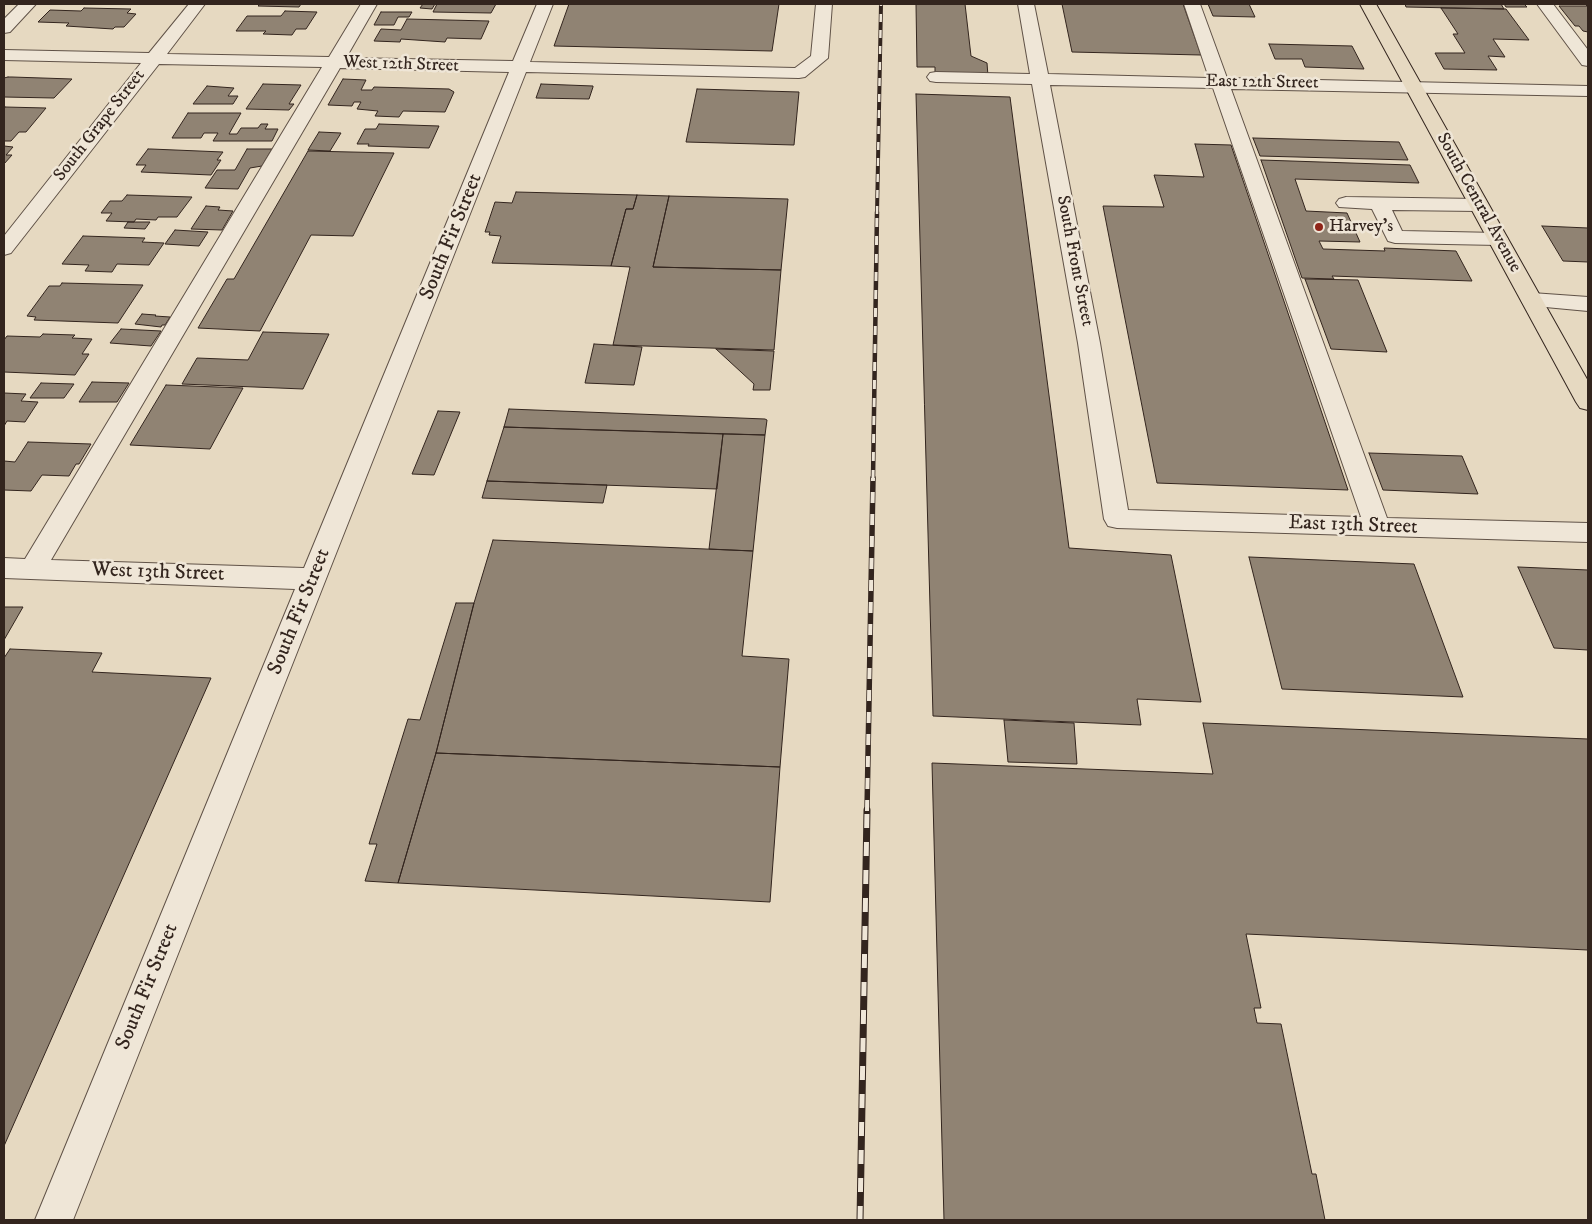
<!DOCTYPE html>
<style>
body{margin:0}
#map{position:relative;width:1592px;height:1224px;overflow:hidden;background:#e6d9c1;font-family:"IM FELL DW Pica",serif}
canvas{display:block}
.frame{position:absolute;inset:0;border:5px solid #33251e;pointer-events:none}
</style>
<div id="map">
<canvas width="1592" height="1224"></canvas>
<div class="frame"></div>
</div>
<script>
const ctx = document.querySelector('canvas').getContext('2d');
ctx.lineJoin = 'round';
function paint(path, color) {
  ctx.fillStyle = color;
  ctx.fill(path, 'evenodd');
}
function shape(rows) {
  const path = new Path2D();
  for (const r of rows) {
    path.moveTo(r[0], r[1]);
    for (let i = 2; i < r.length; i += 2) path.lineTo(r[i], r[i + 1]);
  }
  return path;
}
function trace(path, color, width, dash) {
  ctx.strokeStyle = color;
  ctx.lineWidth = width;
  ctx.lineCap = dash ? 'butt' : 'round';
  ctx.setLineDash(dash || []);
  ctx.stroke(path);
}
function label(font, color, halo, rows, align = 'center') {
  ctx.font = font + ' "IM FELL DW Pica",serif';
  ctx.lineWidth = 5;
  ctx.setLineDash([]);
  ctx.textBaseline = 'middle';
  ctx.strokeStyle = halo;
  ctx.fillStyle = color;
  for (const [text, x, y, turn = 0] of rows) {
    ctx.save();
    ctx.translate(x, y);
    ctx.rotate((+turn || 0) * Math.PI / 180);
    ctx.textAlign = isNaN(turn) ? turn : align;
    if (halo) ctx.strokeText(text, 0, 0);
    ctx.fillText(text, 0, 0);
    ctx.restore();
  }
}
const building = shape([
 [260,4,301,4,299,7,258,6,260,4],
 [423,4,435,4,432,9,420,8,423,4],
 [437,4,496,4,491,13,433,12,437,4],
 [569,4,779,4,772,51,554,46,569,4],
 [916,4,965,4,971,56,987,63,988,76,935,74,935,67,917,67,916,4],
 [1062,4,1183,4,1201,55,1072,52,1062,4],
 [1208,4,1249,4,1255,17,1213,16,1208,4],
 [1405,4,1501,4,1504,9,1406,7,1405,4],
 [1504,4,1524,4,1527,7,1506,7,1504,4],
 [1585,4,1588,4,1588,32,1583,31,1579,26,1575,26,1559,6,1587,6,1585,4],
 [84,8,131,9,127,13,136,14,124,27,115,27,113,29,66,26,69,23,38,22,50,10,81,11,84,8],
 [1441,8,1506,9,1529,40,1493,39,1505,57,1488,56,1497,70,1444,69,1435,53,1465,53,1453,34,1458,34,1441,8],
 [285,11,317,12,306,29,296,29,292,35,263,34,266,31,236,31,247,16,281,16,285,11],
 [381,12,412,12,409,17,398,17,394,25,374,25,381,12],
 [407,19,489,21,481,39,447,38,445,42,401,39,400,42,374,41,381,29,401,30,407,19],
 [1269,44,1352,46,1364,69,1305,67,1302,59,1275,59,1269,44],
 [8,77,12,77,72,79,54,98,4,97,4,78,8,77],
 [343,79,366,80,361,90,372,90,374,87,449,89,454,92,445,112,403,111,399,117,375,116,378,111,357,109,361,102,354,102,352,106,328,105,343,79],
 [263,84,301,85,289,104,294,104,289,110,246,109,263,84],
 [541,84,593,86,593,87,589,99,536,98,541,84],
 [207,86,234,88,228,96,238,96,233,104,193,104,207,86],
 [697,89,799,92,794,145,686,142,697,89],
 [916,94,1010,97,1069,548,1171,555,1201,702,1137,699,1141,725,933,716,916,94],
 [5,107,46,108,26,132,19,132,11,141,4,141,4,109,5,107],
 [188,113,241,113,229,134,237,134,241,128,258,128,261,124,268,124,265,129,278,129,272,141,213,141,218,133,204,133,201,138,172,138,188,113],
 [379,124,439,126,429,148,368,146,369,144,357,144,365,129,376,129,379,124],
 [319,132,341,133,330,151,308,150,319,132],
 [1253,138,1399,142,1408,160,1260,156,1253,138],
 [1195,144,1231,145,1348,490,1157,483,1103,206,1164,207,1154,175,1204,177,1195,144],
 [4,146,13,147,6,155,12,155,4,164,4,146],
 [148,149,151,149,223,152,217,160,221,160,211,175,141,172,146,165,136,165,148,149],
 [247,149,272,149,262,166,250,168,238,189,205,188,217,170,235,170,247,149],
 [308,151,394,153,353,236,311,235,260,331,198,328,227,279,234,279,308,151],
 [1261,160,1410,165,1419,183,1295,179,1306,211,1347,213,1360,242,1319,241,1323,249,1385,251,1384,248,1456,251,1472,281,1332,276,1334,279,1302,278,1261,160],
 [516,192,637,195,633,209,626,209,611,266,492,263,501,236,489,235,490,232,485,232,495,202,512,203,516,192],
 [127,195,192,197,177,217,158,217,156,220,136,219,134,222,106,221,112,213,101,213,110,201,122,201,127,195],
 [637,195,669,196,653,267,781,270,774,350,613,345,630,267,611,266,626,209,633,209,637,195],
 [669,196,788,199,781,270,653,267,669,196],
 [206,206,220,207,218,210,233,211,222,230,191,229,206,206],
 [128,222,150,222,145,229,124,228,128,222],
 [1542,226,1588,228,1588,262,1563,261,1542,226],
 [175,230,208,232,199,246,165,244,175,230],
 [83,236,145,238,142,242,164,243,149,265,117,264,112,272,85,271,89,265,62,264,83,236],
 [1305,279,1358,280,1387,352,1331,349,1305,279],
 [62,283,143,285,118,323,34,320,36,317,27,316,49,286,60,286,62,283],
 [142,314,156,315,155,316,170,317,165,325,162,325,161,327,135,324,142,314],
 [121,329,161,331,151,346,110,343,121,329],
 [263,332,329,334,303,389,182,384,197,358,248,360,263,332],
 [43,334,75,335,72,338,92,339,82,354,89,354,75,375,4,372,4,340,7,336,40,337,43,334],
 [594,344,642,347,634,385,585,383,594,344],
 [716,349,774,351,770,390,753,390,754,384,716,349],
 [92,382,129,383,117,402,79,402,92,382],
 [41,383,74,384,64,398,30,398,41,383],
 [166,385,243,388,210,449,130,445,166,385],
 [4,393,26,394,21,401,38,402,25,422,7,421,4,426,4,393],
 [509,409,765,419,767,420,765,435,504,427,509,409],
 [438,411,460,412,434,475,412,474,438,411],
 [504,427,723,434,717,489,487,481,504,427],
 [723,434,765,435,753,551,709,549,723,434],
 [28,442,91,444,79,464,76,464,69,476,42,475,31,491,4,490,4,461,15,462,28,442],
 [1369,453,1462,456,1478,494,1383,490,1369,453],
 [487,481,607,485,603,503,482,498,487,481],
 [493,540,753,551,742,656,789,659,780,767,436,753,474,603,493,540],
 [1249,557,1414,564,1463,697,1282,689,1249,557],
 [1518,567,1588,570,1588,650,1554,648,1518,567],
 [456,603,474,603,436,753,398,883,365,881,377,844,369,844,408,719,420,720,456,603],
 [4,607,23,607,4,640,4,607],
 [10,649,102,653,92,672,211,678,4,1146,4,658,10,649],
 [1004,720,1074,723,1077,764,1008,762,1004,720],
 [1203,723,1588,739,1588,950,1246,934,1261,1008,1254,1008,1257,1023,1281,1024,1312,1174,1316,1174,1325,1220,944,1220,932,763,1213,774,1203,723],
 [436,753,780,767,770,902,398,883,436,753]
]);
paint(building, '#908373');
trace(building, '#33251e', 1);
const minor = shape([
 [19,4,36,4,10,32,4,33,4,19,19,4],
 [189,4,205,4,167,54,329,57,361,4,377,4,346,58,513,61,537,4,553,4,530,62,795,68,811,56,816,4,832,4,828,58,805,77,799,78,526,72,73,1220,35,1220,295,589,4,578,4,558,25,559,322,67,159,64,11,253,4,255,4,236,141,63,4,60,4,50,149,53,189,4],
 [340,68,509,72,304,568,51,560,340,68],
 [1018,4,1034,4,1048,74,1209,78,1184,4,1200,4,1227,78,1588,86,1588,96,1231,89,1387,518,1588,523,1588,542,1117,528,1108,526,1104,519,1078,343,1032,84,936,82,930,81,927,77,930,73,936,72,1030,74,1018,4],
 [1050,85,1213,88,1361,517,1128,510,1100,343,1050,85],
 [1537,4,1553,4,1588,50,1588,66,1582,65,1537,4],
 [1346,197,1478,199,1485,201,1488,205,1485,209,1478,211,1392,210,1402,231,1498,233,1505,235,1508,239,1505,243,1498,245,1395,243,1388,241,1372,209,1339,207,1336,203,1339,199,1346,197],
 [1532,293,1588,297,1588,311,1524,305,1521,300,1524,295,1532,293]
]);
const major = shape([
 [1360,4,1376,4,1588,381,1588,410,1580,408,1576,402,1360,4]
]);
trace(minor, '#605247', 2);
trace(major, '#33251e', 2);
paint(minor, '#efe6d7');
paint(major, '#e6d9c1');
const railFar3 = shape([
 [877,214,881,4]
]);
const railFar2 = shape([
 [873,479,877,212]
]);
const railFar1 = shape([
 [867,811,873,478]
]);
const rail = shape([
 [860,1220,867,810]
]);
trace(railFar3, '#33251e', 4);
trace(railFar2, '#33251e', 4.5);
trace(railFar1, '#33251e', 5.5);
trace(rail, '#33251e', 7);
trace(railFar3, '#efe6d7', 2.5, [8]);
trace(railFar2, '#efe6d7', 3, [9]);
trace(railFar1, '#efe6d7', 4, [11]);
trace(rail, '#efe6d7', 5, [14]);
for (const [x, y, r, color] of [
 [1319,227,5,"#8f2418"]
]) {
  const dot = new Path2D();
  dot.arc(x, y, r, 0, 2 * Math.PI);
  ctx.fillStyle = color;
  ctx.fill(dot);
  trace(dot, '#efe6d7', 2);
}
label('18px', '#33251e', '#efe6d7', [
 ["West 12th Street",401,65,2],
 ["East 12th Street",1262,83,1],
 ["South Grape Street",100,126,-52],
 ["South Central Avenue",1478,203,61],
 ["South Front Street",1074,261,79]
]);
label('18px', '#33251e', '#efe6d7', [
 ["Harvey's",1329,227]
], 'left');
label('21px', '#33251e', '#efe6d7', [
 ["South Fir Street",452,237,-68],
 ["East 13th Street",1353,526,2],
 ["West 13th Street",158,573,2],
 ["South Fir Street",300,612,-68],
 ["South Fir Street",148,987,-68]
]);
</script>
